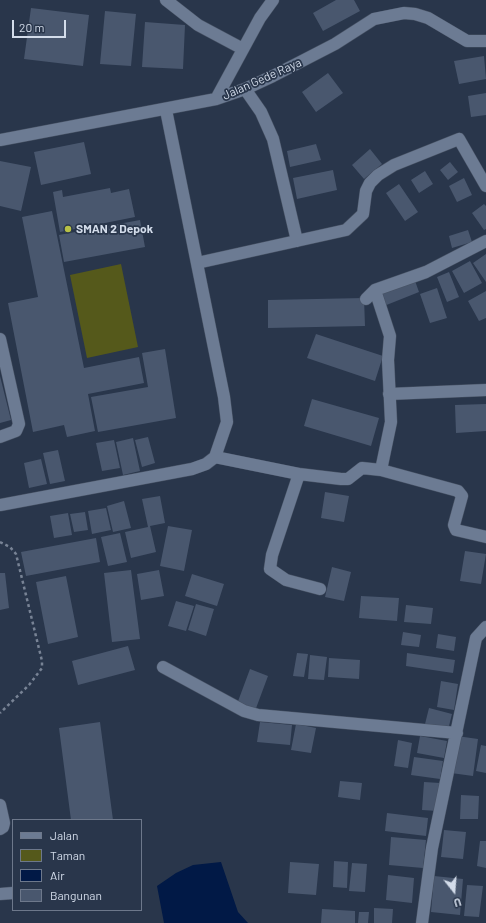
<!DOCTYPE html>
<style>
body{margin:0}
#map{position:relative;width:486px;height:923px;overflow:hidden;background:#29364b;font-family:Barlow,sans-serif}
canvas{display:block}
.legend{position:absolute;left:12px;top:819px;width:130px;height:92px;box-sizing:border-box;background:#29364b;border:1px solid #6d788b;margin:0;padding:5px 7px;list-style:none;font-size:12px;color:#d3dcea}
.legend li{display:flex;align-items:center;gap:8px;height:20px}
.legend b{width:20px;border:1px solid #6d788b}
.north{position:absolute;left:434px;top:871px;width:40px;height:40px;-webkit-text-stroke:3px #29364b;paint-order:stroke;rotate:163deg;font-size:11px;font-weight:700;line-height:16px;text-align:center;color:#d3dcea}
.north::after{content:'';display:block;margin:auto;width:14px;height:18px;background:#d3dcea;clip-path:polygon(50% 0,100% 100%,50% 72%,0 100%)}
.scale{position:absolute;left:12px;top:20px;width:54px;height:18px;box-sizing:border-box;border:2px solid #d3dcea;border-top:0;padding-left:5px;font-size:12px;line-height:14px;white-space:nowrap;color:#d3dcea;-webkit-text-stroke:3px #29364b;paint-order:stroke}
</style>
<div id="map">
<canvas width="486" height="923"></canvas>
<ul class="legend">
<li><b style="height:5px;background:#6c7b93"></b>Jalan</li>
<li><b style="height:11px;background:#55591b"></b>Taman</li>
<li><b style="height:11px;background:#011946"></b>Air</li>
<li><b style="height:11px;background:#49576e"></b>Bangunan</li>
</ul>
<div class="north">U</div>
<div class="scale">20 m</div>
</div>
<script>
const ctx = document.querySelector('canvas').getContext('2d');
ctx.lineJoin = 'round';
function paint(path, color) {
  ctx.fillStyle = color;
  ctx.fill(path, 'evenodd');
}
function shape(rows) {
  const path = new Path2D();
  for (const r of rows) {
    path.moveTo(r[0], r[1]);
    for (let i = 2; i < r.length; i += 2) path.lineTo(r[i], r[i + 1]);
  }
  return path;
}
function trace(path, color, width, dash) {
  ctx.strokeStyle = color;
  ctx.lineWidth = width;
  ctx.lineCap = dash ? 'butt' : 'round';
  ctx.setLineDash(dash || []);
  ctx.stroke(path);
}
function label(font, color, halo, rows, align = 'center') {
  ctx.font = font + ' Barlow,sans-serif';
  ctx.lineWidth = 3.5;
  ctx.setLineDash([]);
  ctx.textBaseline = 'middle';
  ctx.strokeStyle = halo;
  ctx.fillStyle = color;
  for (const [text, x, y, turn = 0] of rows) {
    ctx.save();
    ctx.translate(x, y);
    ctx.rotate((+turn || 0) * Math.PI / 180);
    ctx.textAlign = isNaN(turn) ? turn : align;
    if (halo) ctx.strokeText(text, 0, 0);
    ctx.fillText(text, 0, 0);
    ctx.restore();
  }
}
paint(shape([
 [121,264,138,347,87,358,70,275]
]), '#55591b');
paint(shape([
 [221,862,238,912,248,923,164,923,157,886,176,873,193,865]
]), '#011946');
paint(shape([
 [336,0,354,0,360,11,323,31,313,13],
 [31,8,89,15,83,66,24,59],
 [105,11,136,14,131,66,100,64],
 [145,22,185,25,183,69,142,67],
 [484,56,486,79,459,84,454,61],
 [328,73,343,93,316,112,302,92],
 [486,93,486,115,471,117,468,96],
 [84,142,91,174,41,185,34,152],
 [316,144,321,160,290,167,287,151],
 [370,149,382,164,364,179,352,165],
 [0,161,31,167,21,211,0,206],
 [450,162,458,172,448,180,440,170],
 [333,170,337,190,297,199,293,178],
 [425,171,433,184,419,193,411,180],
 [464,178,472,195,457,202,449,186],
 [399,184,418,212,405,221,386,193],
 [110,188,111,193,129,189,135,217,60,232,53,192,62,190,63,197],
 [484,204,486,206,486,229,484,230,472,213],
 [52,211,84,368,139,357,144,383,88,394,95,431,67,437,64,425,33,432,8,303,38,297,22,217],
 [140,220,145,247,64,262,59,235],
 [468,230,472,242,452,248,449,236],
 [486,254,486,282,473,263],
 [470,261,482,283,464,293,452,271],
 [449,272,459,297,447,302,437,277],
 [414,278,419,292,384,306,379,292],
 [437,288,447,318,430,323,420,294],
 [486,291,486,318,479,321,468,301],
 [364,298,365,326,268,328,268,300],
 [316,334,383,356,375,381,307,358],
 [165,349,176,418,98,432,91,397,148,387,142,353],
 [0,376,11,420,0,423],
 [312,399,379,418,371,446,304,426],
 [486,404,486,431,456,433,455,405],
 [148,437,155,463,142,467,135,440],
 [133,438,140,471,123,475,116,442],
 [114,440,120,468,102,471,96,443],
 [58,450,65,481,50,484,43,453],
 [41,459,47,484,29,488,24,463],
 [325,492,349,496,344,522,321,518],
 [160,496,165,523,150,526,156,552,131,558,125,532,148,527,142,499],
 [124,501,131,528,113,532,107,506],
 [106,508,111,530,92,534,88,511],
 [85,512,88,530,74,532,70,514],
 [68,513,72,535,54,538,50,516],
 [168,526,192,530,184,571,160,566],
 [120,533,127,562,108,566,101,537],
 [96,538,100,562,26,576,21,552],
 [465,551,486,554,481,584,460,581],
 [332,567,351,572,344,601,325,597],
 [131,570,140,639,112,642,104,573],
 [159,570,164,596,141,600,137,574],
 [0,573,5,573,9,608,0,610],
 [192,574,224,584,217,606,185,596],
 [66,576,78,637,48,644,36,582],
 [361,596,399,598,397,621,359,618],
 [176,601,194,606,186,631,168,626],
 [196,604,214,609,206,636,188,630],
 [406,605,433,608,431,624,404,622],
 [403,632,421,635,419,647,401,645],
 [438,634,456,637,454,651,436,648],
 [128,646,135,670,78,685,72,661],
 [297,653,308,654,304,677,293,676],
 [407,653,455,660,453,673,406,666],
 [310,655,327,657,324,680,308,679],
 [329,658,360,660,359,679,328,677],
 [250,669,268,676,255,711,237,704],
 [441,681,458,684,454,710,437,707],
 [429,708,452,714,448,730,425,724],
 [100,722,113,820,71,820,59,728],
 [260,722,292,725,290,745,257,742],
 [296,724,316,728,311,753,291,750],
 [420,736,447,741,444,758,417,753],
 [457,736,478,739,473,776,451,773],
 [398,740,412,743,408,768,394,766],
 [481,745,486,746,486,773,476,771],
 [414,757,443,761,440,779,411,775],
 [340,781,362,783,360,800,338,797],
 [424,782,440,783,438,811,422,810],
 [461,795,479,796,478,819,460,819],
 [387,813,428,818,426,836,385,831],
 [444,830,466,832,463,859,441,857],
 [391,837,426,840,423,868,389,865],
 [480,841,486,841,486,868,477,866],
 [334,861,348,862,347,888,333,887],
 [290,862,319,864,316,895,288,893],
 [352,863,367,864,365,892,349,891],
 [388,875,414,878,412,903,386,900],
 [434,876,463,879,460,915,431,912],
 [467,885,483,886,479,917,464,916],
 [374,908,393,909,392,923,374,923],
 [322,909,355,911,355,923,321,923],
 [359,912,369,912,368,923,358,923]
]), '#49576e');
const minor = shape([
 [166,0,198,25,243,49],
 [245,89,261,112,273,139,297,241],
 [216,99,260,18,273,0],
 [0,140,216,99,245,89,273,76,335,44,374,19,404,13,415,14,428,18,467,41,486,41],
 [197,263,346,230,363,214,366,191,370,183,378,175,394,165,459,139,486,186],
 [375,290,390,336,388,360,391,422,381,470],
 [366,299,375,290,426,272,486,241],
 [0,339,19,424,16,431,0,437],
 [389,394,486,390],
 [215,457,299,474,341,479,348,479,362,468,381,470,458,491,462,496,454,525,456,530,486,537],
 [299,474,272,555,270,569,286,580,320,589],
 [0,505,192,469,206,464,215,457,227,422,224,397,166,110],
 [163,667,244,711,258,715,457,733],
 [0,805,4,823,3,827,0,829],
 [0,894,13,893],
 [422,923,432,848,476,638,486,627]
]);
trace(minor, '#475264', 13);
trace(shape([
 [0,542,10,547,16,554,42,661,42,668,29,685,0,713]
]), '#788395', 2.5, [3, 3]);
trace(minor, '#6c7b93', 12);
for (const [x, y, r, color] of [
 [68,229,4,"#b8c146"]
]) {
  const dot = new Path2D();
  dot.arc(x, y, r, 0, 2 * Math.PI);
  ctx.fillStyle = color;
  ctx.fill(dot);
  trace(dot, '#29364b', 1.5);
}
label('12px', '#d3dcea', '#29364b', [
 ["Jalan Gede Raya",262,79,-24]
]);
label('bold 12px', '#d3dcea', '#29364b', [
 ["SMAN 2 Depok",76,229]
], 'left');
</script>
